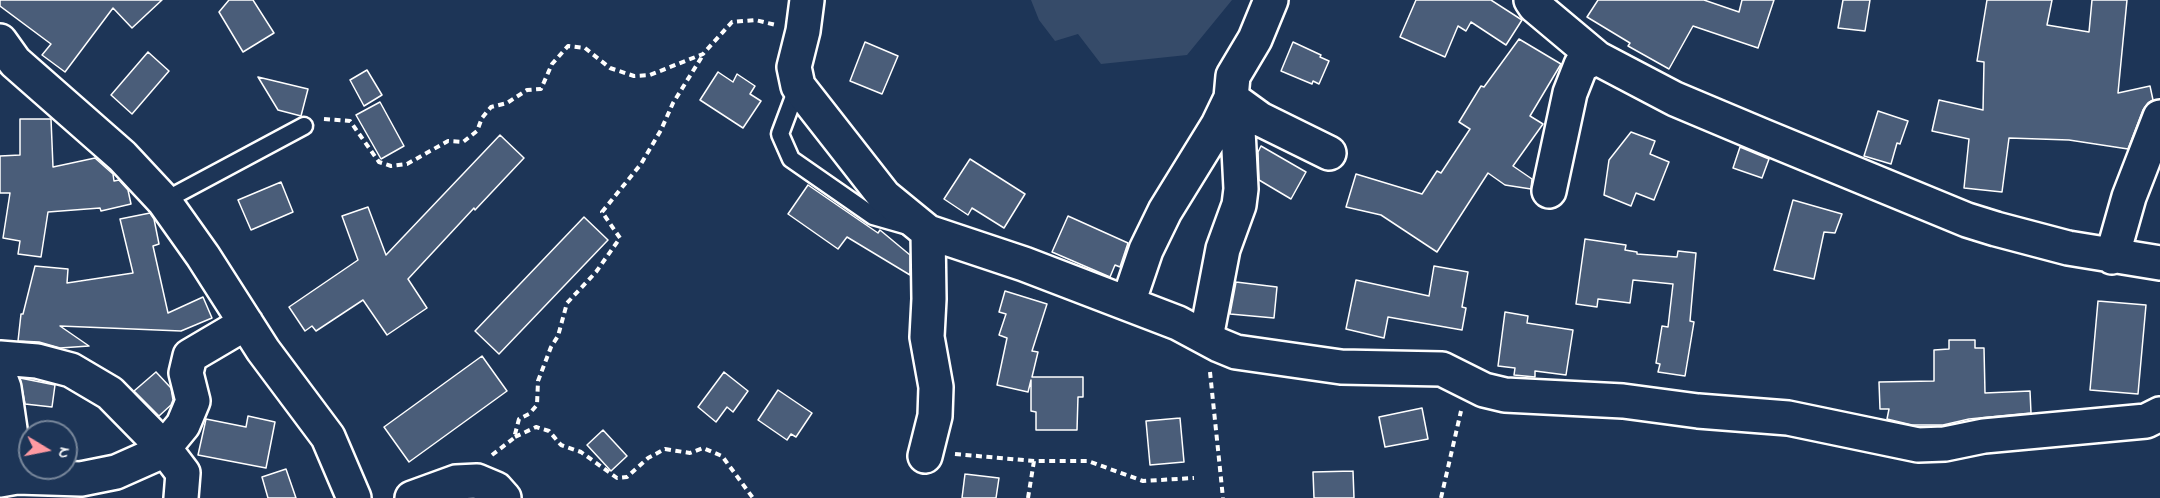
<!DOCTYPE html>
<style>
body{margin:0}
#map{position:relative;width:2160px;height:498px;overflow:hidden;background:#1d3557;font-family:"Indie Flower",sans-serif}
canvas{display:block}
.north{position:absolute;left:18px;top:420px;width:60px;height:60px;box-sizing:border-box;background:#1d3557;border:2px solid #77869a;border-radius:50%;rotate:100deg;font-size:16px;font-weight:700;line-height:24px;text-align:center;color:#fff}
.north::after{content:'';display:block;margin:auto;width:21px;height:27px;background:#ff9aa2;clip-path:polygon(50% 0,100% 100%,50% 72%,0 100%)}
</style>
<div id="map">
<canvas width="2160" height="498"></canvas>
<div class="north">N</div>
</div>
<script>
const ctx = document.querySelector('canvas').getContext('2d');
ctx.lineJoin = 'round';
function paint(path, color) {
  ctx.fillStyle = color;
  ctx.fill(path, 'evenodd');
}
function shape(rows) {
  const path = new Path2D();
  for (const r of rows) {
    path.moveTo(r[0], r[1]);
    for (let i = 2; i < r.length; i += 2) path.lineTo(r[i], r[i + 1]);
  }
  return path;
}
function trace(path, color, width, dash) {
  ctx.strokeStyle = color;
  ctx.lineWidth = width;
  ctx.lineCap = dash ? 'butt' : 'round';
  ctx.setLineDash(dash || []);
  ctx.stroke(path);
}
paint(shape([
 [1031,0,1232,0,1187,55,1101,64,1078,34,1055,41,1039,20]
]), '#364b69');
const building = shape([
 [0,0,162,0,132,28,113,8,65,72,42,55,51,44,0,6,0,0],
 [229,0,253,0,274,33,243,52,219,12,229,0],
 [1416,0,1491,0,1522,20,1506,45,1471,22,1466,31,1458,26,1445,57,1400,37,1416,0],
 [1598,0,1704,0,1739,12,1742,0,1774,0,1758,48,1693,26,1669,69,1628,46,1630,43,1587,17,1598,0],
 [1843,0,1870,0,1865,31,1838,28,1843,0],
 [1987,0,2052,0,2047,25,2089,32,2092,0,2127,0,2118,93,2150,86,2153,100,2148,103,2143,110,2128,149,2069,140,2009,138,2002,192,1964,188,1969,139,1932,131,1939,100,1983,110,1984,62,1977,61,1987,0],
 [1519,39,1561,64,1530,116,1543,124,1513,166,1532,179,1531,189,1505,185,1488,173,1437,252,1381,215,1346,207,1356,174,1422,194,1437,171,1441,173,1470,129,1459,122,1481,86,1484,87,1519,39],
 [865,42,898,56,882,94,850,81,865,42],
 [1293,42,1321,55,1320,57,1329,61,1319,84,1313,81,1312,84,1281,71,1293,42],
 [148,52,169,71,132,114,111,95,148,52],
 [367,70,382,95,364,106,350,80,367,70],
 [718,72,733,82,737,74,755,86,750,94,761,101,743,128,700,100,718,72],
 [258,77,308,89,301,116,278,110,258,77],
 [380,102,404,146,381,159,356,115,380,102],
 [1878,111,1908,121,1900,144,1897,143,1891,164,1864,156,1878,111],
 [20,119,51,119,53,167,95,158,113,174,114,181,119,180,128,190,131,204,101,211,100,208,48,212,41,257,18,254,20,241,3,238,10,193,0,193,0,156,20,155,20,119],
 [1631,132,1655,141,1650,154,1669,162,1654,200,1636,193,1631,206,1604,195,1609,160,1631,132],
 [500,135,524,158,475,210,474,208,408,279,427,308,387,335,363,300,316,331,312,326,305,331,289,307,358,260,342,216,368,207,386,255,500,135],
 [1261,146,1306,172,1291,199,1259,180,1258,152,1261,146],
 [1740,147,1769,159,1762,178,1733,168,1740,147],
 [970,159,1025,194,1004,228,972,208,968,215,944,199,970,159],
 [281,182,293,212,251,230,238,200,281,182],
 [808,185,878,233,880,230,910,255,910,275,847,237,838,249,788,214,808,185],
 [1793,200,1842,214,1835,233,1824,232,1814,279,1774,270,1793,200],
 [150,213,154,219,159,244,153,246,168,313,203,297,212,318,181,331,60,326,89,346,60,348,39,342,18,341,21,314,23,314,35,266,68,269,67,283,133,273,120,219,150,213],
 [1068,216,1128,243,1120,267,1115,265,1110,277,1052,252,1068,216],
 [584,217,608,240,499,354,475,331,584,217],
 [1585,239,1626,245,1625,250,1637,252,1637,254,1677,257,1678,251,1696,253,1690,321,1694,322,1685,376,1658,372,1660,364,1656,363,1662,326,1668,327,1673,284,1633,280,1630,303,1598,299,1597,307,1576,304,1585,239],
 [1434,266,1468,272,1462,307,1466,308,1462,330,1388,317,1384,338,1346,329,1356,280,1429,296,1434,266],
 [1236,282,1277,287,1274,318,1230,314,1236,282],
 [1005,291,1047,304,1032,351,1038,352,1032,377,1083,377,1083,397,1078,397,1077,430,1036,430,1036,412,1031,411,1031,380,1028,392,997,385,1007,338,999,335,1006,314,999,312,1005,291],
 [2098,301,2146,305,2138,394,2090,390,2098,301],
 [1505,312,1528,316,1527,323,1573,330,1566,375,1535,371,1535,377,1514,375,1515,368,1498,366,1505,312],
 [1949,340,1975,340,1975,348,1984,348,1985,393,2030,391,2031,413,1969,419,1943,425,1912,425,1887,419,1889,409,1880,409,1879,382,1934,381,1934,350,1949,349,1949,340],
 [482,356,507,391,409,462,384,427,482,356],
 [156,372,171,388,173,400,171,405,159,416,134,391,156,372],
 [724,372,748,391,733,412,727,407,716,422,698,407,724,372],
 [20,378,55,385,52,407,25,404,20,378],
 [778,390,812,413,796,437,791,434,787,440,758,420,778,390],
 [1422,408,1428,439,1385,447,1379,417,1422,408],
 [248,416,275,422,266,468,198,455,206,419,246,427,248,416],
 [1180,418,1184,462,1150,465,1146,421,1180,418],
 [603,430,627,456,611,471,587,445,603,430],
 [286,469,296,498,268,498,262,477,286,469],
 [1353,471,1354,498,1314,498,1313,472,1353,471],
 [965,474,999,478,996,498,962,498,965,474]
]);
paint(building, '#4a5d79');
trace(building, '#fff', 1.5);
const lane = shape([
 [798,86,780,134,791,159,873,216,908,226],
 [164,201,304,126]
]);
const street = shape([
 [807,0,803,31,794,67,798,86,884,196,928,232,1024,264,1178,323,1219,345,1236,352,1341,367,1442,369,1484,390,1505,395,1623,401,1698,411,1788,418,1918,445,1945,444,1984,436,2146,421,2160,414],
 [1531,0,1535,6,1597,58,1675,99,1763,136,1967,220,1996,229,2068,248,2160,263],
 [0,41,15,62,122,156,164,201,203,256,263,350,328,437,354,498],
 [1231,98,1260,119,1329,153],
 [1549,191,1570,93,1581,65,1597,58],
 [2112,257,2129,197,2160,117],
 [1128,303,1146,250,1165,211,1218,125,1231,98,1233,76,1255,39,1271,0],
 [1206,338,1223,249,1239,205,1241,189,1238,130,1231,98],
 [0,358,37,361,71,370,110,393,164,448,183,473,181,498],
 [0,377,4,388,17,477],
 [925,456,935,416,936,387,927,337,929,299,928,232],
 [0,480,17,477,81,479,116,472,152,456,164,448,183,425,193,401,186,373,190,356,246,323],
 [412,498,456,482,477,481,496,489,504,498]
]);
trace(lane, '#fff', 21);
trace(street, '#fff', 38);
trace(shape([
 [324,119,350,121,379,162,391,166,407,164,448,141,463,142,477,131,482,118,491,107,507,103,527,90,541,89,552,64,568,46,585,48,610,68,634,76,650,75,703,54,732,22,755,20,776,25],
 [1210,372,1223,498],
 [515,437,536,427,549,431,561,445,581,452,617,478,627,477,648,458,665,449,690,453,703,448,722,456,753,498],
 [955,454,1034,461,1088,461,1143,481,1194,478],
 [492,455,514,438,519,419,529,414,537,405,538,381,551,347,558,336,567,303,596,272,620,238,602,212,641,164,661,130,673,103,703,55],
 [1028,498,1034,461],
 [1441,498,1461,411]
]), '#fff', 4, [6, 4.5]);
trace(lane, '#1d3557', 16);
trace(street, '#1d3557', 33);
</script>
